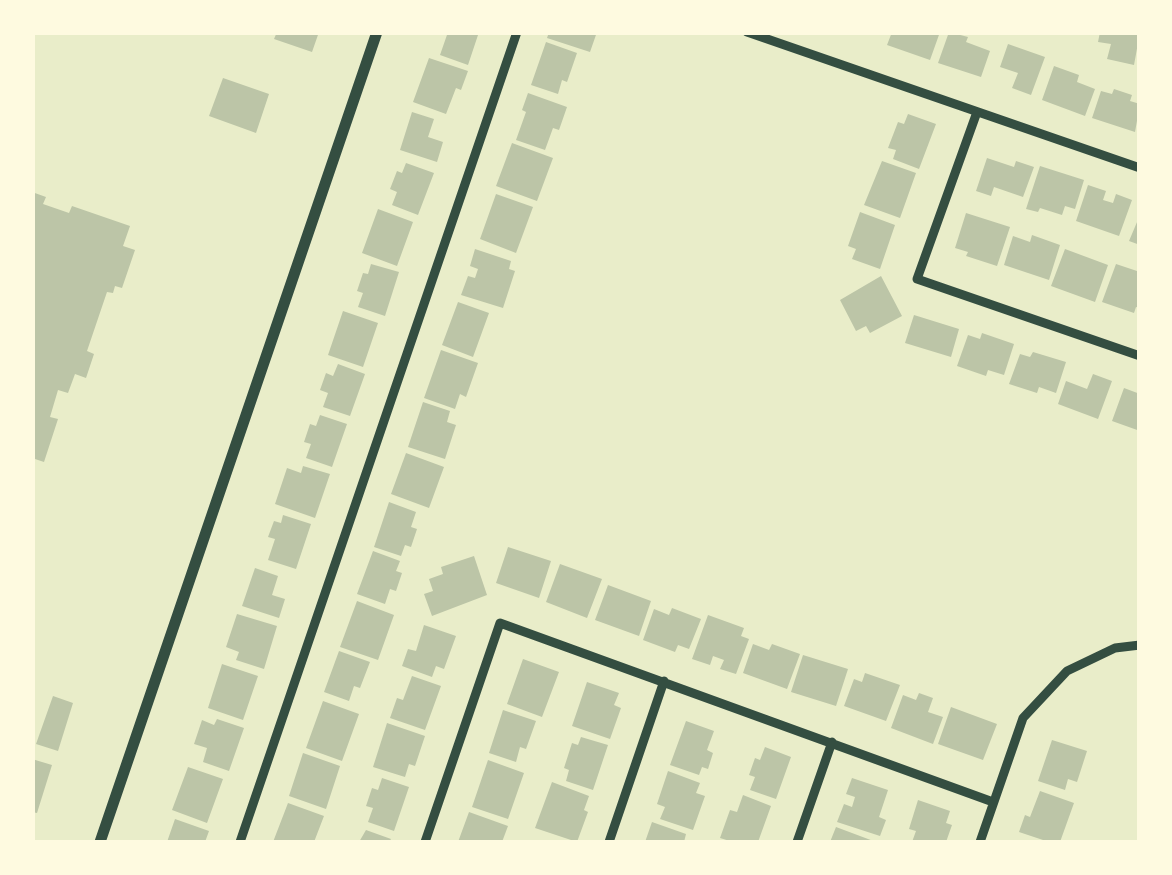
<!DOCTYPE html>
<style>
body{margin:0}
#map{position:relative;width:1172px;height:875px;overflow:hidden;background:#e9edc9;font-family:"Exo 2",sans-serif}
canvas{display:block}
.frame{position:absolute;inset:0;border:35px solid #fefae0;pointer-events:none}
</style>
<div id="map">
<canvas width="1172" height="875"></canvas>
<div class="frame"></div>
</div>
<script>
const ctx = document.querySelector('canvas').getContext('2d');
ctx.lineJoin = 'round';
function paint(path, color) {
  ctx.fillStyle = color;
  ctx.fill(path, 'evenodd');
}
function shape(rows) {
  const path = new Path2D();
  for (const r of rows) {
    path.moveTo(r[0], r[1]);
    for (let i = 2; i < r.length; i += 2) path.lineTo(r[i], r[i + 1]);
  }
  return path;
}
function trace(path, color, width, dash) {
  ctx.strokeStyle = color;
  ctx.lineWidth = width;
  ctx.lineCap = dash ? 'butt' : 'round';
  ctx.setLineDash(dash || []);
  ctx.stroke(path);
}
paint(shape([
 [277,32,319,32,312,52,274,39],
 [448,32,479,32,468,65,440,55],
 [549,32,597,32,590,52,547,38],
 [892,32,940,32,930,60,887,45],
 [949,32,968,37,966,42,990,51,981,77,938,63],
 [1100,32,1140,32,1134,65,1107,59,1111,44,1098,42],
 [546,42,577,53,567,82,562,80,558,94,531,85],
 [1008,44,1045,57,1031,95,1012,88,1018,73,1000,67],
 [429,58,468,71,461,90,456,88,446,114,413,102],
 [1054,66,1079,75,1077,82,1095,89,1085,116,1042,100],
 [223,78,269,94,256,133,209,116],
 [1114,89,1132,95,1130,101,1140,104,1135,132,1092,118,1101,91,1112,94],
 [528,93,567,107,559,130,553,128,545,150,516,140,526,112,522,110],
 [412,112,434,119,428,137,443,142,437,162,400,150],
 [908,114,936,124,919,169,893,159,896,150,888,148,898,122,904,124],
 [512,143,553,158,537,201,496,186],
 [987,158,1014,167,1016,161,1034,167,1023,197,994,187,991,196,976,191],
 [882,161,916,173,900,218,864,205],
 [406,163,434,173,418,215,392,205,397,192,390,189,397,171,402,173],
 [1040,166,1084,180,1075,209,1065,206,1062,215,1040,208,1038,212,1026,209],
 [1088,185,1106,191,1103,200,1113,203,1116,194,1132,200,1119,236,1076,221],
 [32,192,46,197,43,204,69,213,72,206,130,226,123,246,135,250,122,288,115,286,113,293,107,292,87,351,94,354,86,378,75,374,68,393,58,390,50,417,58,419,44,462,32,458],
 [496,194,533,207,516,253,480,239],
 [378,209,413,222,397,266,362,253],
 [860,212,895,225,880,269,852,259,856,249,848,246],
 [966,213,1010,227,997,266,966,256,968,252,955,248],
 [1140,215,1140,245,1129,241],
 [1032,235,1060,245,1049,280,1004,265,1013,236,1030,242],
 [475,249,511,261,509,269,515,271,503,308,461,295,468,276,475,278,478,269,470,266],
 [1065,249,1108,265,1095,302,1051,286],
 [371,264,399,272,385,316,358,307,363,293,357,291,363,273,368,274],
 [1116,264,1140,272,1140,308,1136,307,1134,313,1102,302],
 [881,276,902,316,870,333,866,326,856,331,840,300],
 [458,302,489,313,473,357,442,345],
 [343,311,378,323,363,367,328,355],
 [914,315,959,329,951,357,905,343],
 [982,333,1014,344,1004,375,988,370,986,376,957,366,968,335,980,339],
 [441,350,478,363,466,397,460,394,455,409,424,398],
 [1033,352,1066,362,1056,393,1039,387,1037,393,1009,384,1020,354,1030,357],
 [338,364,365,374,350,416,323,407,328,393,320,390,326,373,333,376],
 [1093,374,1112,381,1098,419,1058,404,1066,381,1087,389],
 [1124,388,1140,394,1140,431,1112,421],
 [423,402,450,411,447,422,456,425,445,459,408,447],
 [320,415,347,424,332,467,306,458,311,444,304,442,310,424,316,426],
 [406,453,444,467,429,508,391,494],
 [303,466,330,474,315,518,275,504,287,468,301,473],
 [389,502,416,512,411,527,417,529,411,547,405,545,401,556,374,547],
 [283,515,311,524,296,569,268,560,275,539,268,537,274,521,281,523],
 [508,547,551,561,539,598,496,583],
 [373,551,400,561,396,571,402,573,396,591,390,589,385,604,357,594],
 [474,556,487,595,432,616,424,594,433,591,429,579,443,574,441,567],
 [560,564,602,579,587,618,546,602],
 [255,568,278,576,272,595,285,599,279,618,242,606],
 [608,585,651,601,639,636,595,620],
 [357,601,394,615,378,660,340,647],
 [672,608,701,619,689,649,678,645,675,652,643,640,654,609,669,615],
 [237,614,277,626,264,669,236,660,239,652,226,647],
 [708,615,744,628,741,636,749,639,736,674,720,669,724,660,713,656,710,665,692,659],
 [424,625,456,636,444,669,436,666,432,677,402,666,408,649,416,651],
 [753,644,769,650,772,644,800,654,787,689,743,673],
 [339,651,370,662,360,688,354,686,349,701,324,692],
 [803,655,848,669,836,706,791,692],
 [523,659,559,672,542,717,507,704],
 [222,664,258,676,243,720,208,708],
 [865,673,900,685,886,721,844,706,854,679,862,682],
 [412,676,441,686,425,730,390,718,397,698,403,700],
 [587,682,619,693,614,705,621,708,610,739,572,726],
 [919,693,933,698,928,712,943,717,933,744,891,728,903,695,916,700],
 [53,696,73,703,58,751,36,744],
 [323,701,359,714,342,761,306,748],
 [951,707,997,724,983,760,938,744],
 [503,710,536,721,526,749,520,747,516,762,489,753],
 [217,719,244,728,229,771,203,762,207,748,194,744,202,720,214,725],
 [686,721,714,731,707,750,713,753,708,769,702,767,699,775,670,765],
 [387,723,425,736,415,766,409,764,405,777,373,767],
 [581,737,608,745,593,790,566,781,569,770,564,768,572,743,578,745],
 [1052,740,1087,751,1077,782,1068,779,1065,790,1038,781],
 [765,747,791,757,776,799,750,790,755,777,749,775,755,758,760,760],
 [303,753,340,766,326,809,289,796],
 [32,759,52,765,37,813,32,812],
 [488,760,524,773,508,819,472,807],
 [188,767,223,779,207,823,172,810],
 [668,771,700,783,696,793,705,796,693,830,660,819,665,807,657,804],
 [382,778,409,787,394,831,368,822,373,808,366,806,372,788,378,790],
 [852,778,888,790,879,817,886,820,880,836,837,822,844,804,852,807,855,797,846,794],
 [552,782,589,796,584,810,588,812,577,842,535,828],
 [1040,791,1074,803,1060,842,1049,842,1019,832,1025,815,1030,817],
 [743,795,771,806,758,842,733,842,720,838,730,810,737,812],
 [918,800,950,811,946,823,952,825,946,842,912,842,916,831,909,829],
 [288,803,324,816,314,842,273,842],
 [469,812,508,826,502,842,458,842],
 [175,819,209,831,205,842,167,842],
 [652,822,686,834,684,842,645,842],
 [836,827,876,842,830,842],
 [366,830,391,839,389,842,359,842]
]), '#bcc5a7');
trace(shape([
 [747,32,1140,168],
 [977,112,917,279,1140,356],
 [240,842,517,32],
 [425,842,500,623,993,802],
 [609,842,664,681],
 [797,842,832,742],
 [980,842,1023,718,1067,671,1115,648,1140,645]
]), '#344e41', 9);
trace(shape([
 [100,842,377,32]
]), '#344e41', 11);
</script>
